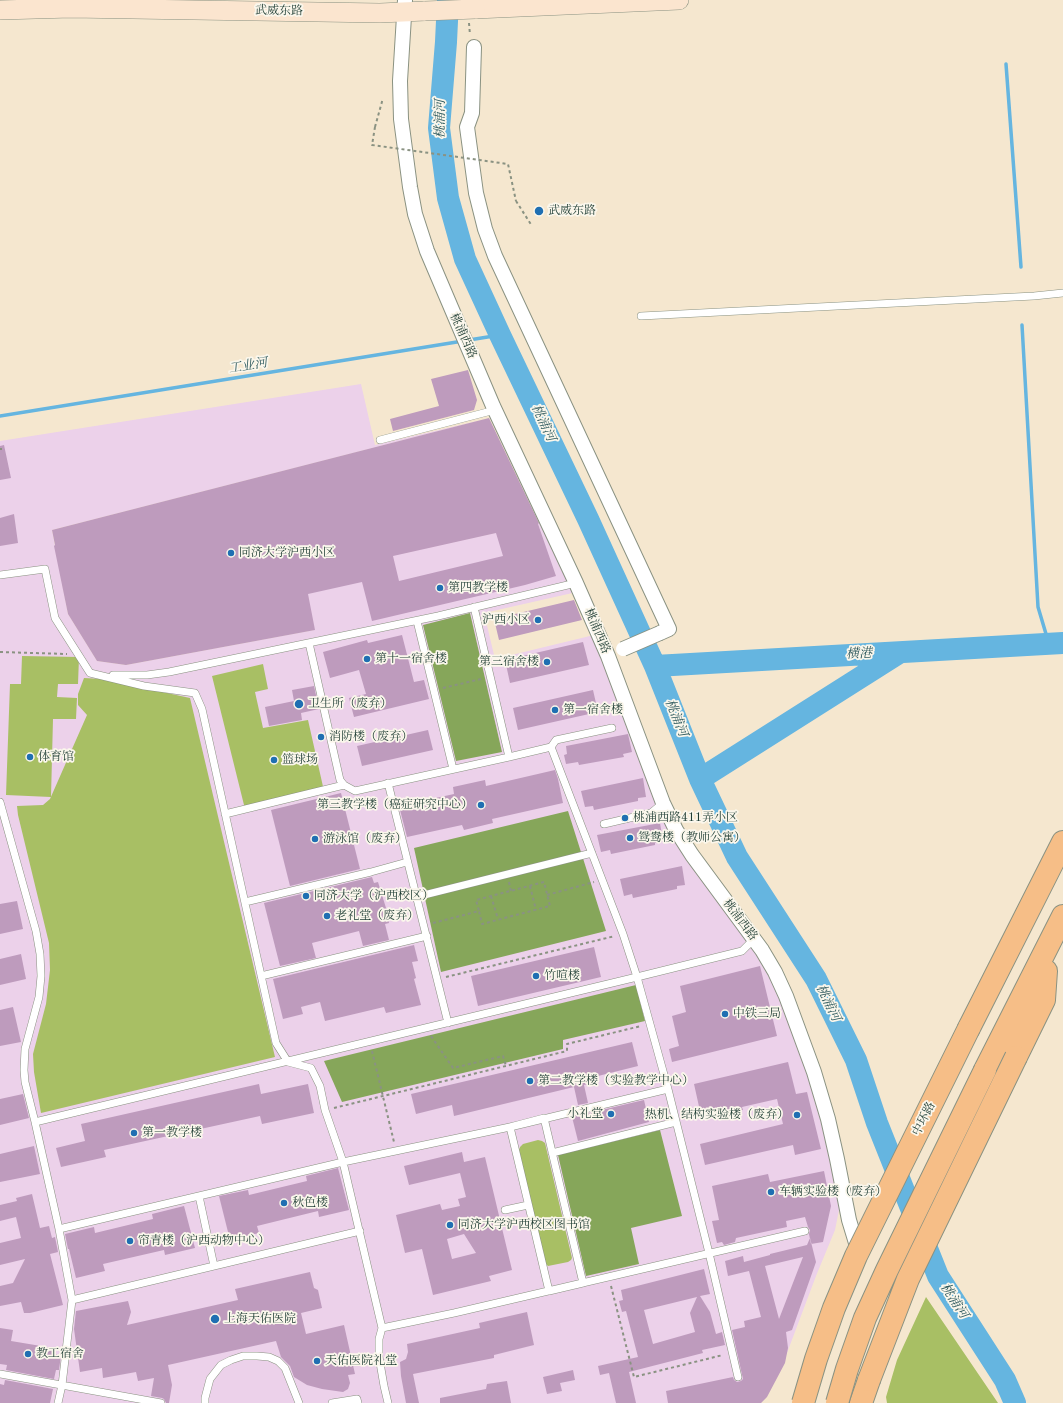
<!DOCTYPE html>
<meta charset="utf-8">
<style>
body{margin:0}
canvas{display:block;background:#f5e7cf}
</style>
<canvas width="1063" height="1403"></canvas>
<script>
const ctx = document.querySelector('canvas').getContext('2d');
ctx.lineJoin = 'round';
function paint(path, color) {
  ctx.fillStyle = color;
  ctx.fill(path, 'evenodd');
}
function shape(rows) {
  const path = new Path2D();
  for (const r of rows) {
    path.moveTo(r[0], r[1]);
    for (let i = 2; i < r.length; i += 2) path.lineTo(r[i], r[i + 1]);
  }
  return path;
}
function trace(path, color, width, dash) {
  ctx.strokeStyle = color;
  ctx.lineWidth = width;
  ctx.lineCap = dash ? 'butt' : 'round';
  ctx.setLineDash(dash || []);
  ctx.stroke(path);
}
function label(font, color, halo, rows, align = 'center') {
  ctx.font = font + ' "Old Standard TT","Noto Serif SC",serif';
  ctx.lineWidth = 3.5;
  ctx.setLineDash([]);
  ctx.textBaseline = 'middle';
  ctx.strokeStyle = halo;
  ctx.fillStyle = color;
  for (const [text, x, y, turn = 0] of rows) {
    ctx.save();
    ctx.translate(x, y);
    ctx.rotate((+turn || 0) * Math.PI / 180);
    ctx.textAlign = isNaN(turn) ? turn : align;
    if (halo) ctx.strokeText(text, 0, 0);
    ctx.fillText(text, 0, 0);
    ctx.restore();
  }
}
paint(shape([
 [361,384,375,445,490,418,52,530,68,614,97,661,126,665,314,630,304,575,544,522,577,592,484,613,495,659,594,635,659,807,778,984,807,1056,841,1200,835,1230,816,1276,787,1353,761,1403,0,1403,0,441]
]), '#ecd1ea');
paint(shape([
 [22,656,79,657,78,684,58,684,57,697,77,698,76,719,53,719,51,797,6,795,10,684,21,684],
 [263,664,268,689,255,692,263,728,308,720,324,791,245,809,212,676],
 [84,678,103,679,190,698,275,1057,41,1113,34,1072,33,1054,46,1004,50,970,49,943,18,815,17,806,43,805,50,799,87,715,78,705,78,694],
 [538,1140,542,1141,545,1143,572,1258,571,1260,568,1262,548,1266,546,1264,519,1150,520,1147,523,1144],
 [926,1297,998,1403,887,1403,886,1397,897,1360]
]), '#a8bf64');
paint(shape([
 [470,613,502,752,456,761,423,625],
 [568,811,606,931,441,972,414,848],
 [636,985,645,1021,563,1040,563,1049,342,1102,324,1061],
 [660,1130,682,1216,631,1228,639,1264,586,1276,558,1155]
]), '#86a65a');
trace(shape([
 [1006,64,1021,267],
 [1022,325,1038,607,1049,644],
 [469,340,500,335],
 [0,416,463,341]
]), '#65b5e0', 3.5);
trace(shape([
 [448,0,446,42,439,128,448,198,465,259,500,335,588,519,655,666,700,779,737,857,816,979,856,1060,877,1123,938,1276,1005,1380,1015,1403],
 [655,666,1063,643],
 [700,779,899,653]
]), '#65b5e0', 22);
paint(shape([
 [468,370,477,400,474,410,393,431,390,419,439,406,431,379],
 [489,418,539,523,538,524,556,576,525,585,372,621,362,582,308,594,315,630,126,665,97,661,68,614,54,546,55,545,52,530],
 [496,533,503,556,399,581,393,556],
 [4,445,11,478,0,480,0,446],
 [14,514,18,543,0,546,0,518],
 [574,600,582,620,499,640,494,619],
 [402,635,414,682,424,680,429,699,354,717,349,698,366,694,359,670,330,678,323,652,367,640,368,643],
 [583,642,589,665,510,683,505,660],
 [314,686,319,709,301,713,302,720,269,726,265,707,294,701,292,690],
 [593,690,598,712,518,730,513,708],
 [428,730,433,750,362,766,357,746],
 [628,734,632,752,623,754,624,757,579,765,578,762,566,764,564,755,567,754,566,746],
 [555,770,558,779,563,803,492,819,493,823,464,830,462,825,407,837,399,806,454,794,453,787,485,780,486,786],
 [643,778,646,797,638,798,638,801,594,810,593,806,585,807,581,791],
 [341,793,360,869,290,886,271,810],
 [660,823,663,841,655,843,655,845,611,854,610,850,601,852,597,835],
 [682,866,685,885,677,886,677,889,633,898,632,894,624,896,620,879],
 [372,877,374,883,378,882,386,908,389,923,385,924,389,940,363,946,359,931,312,943,316,958,280,966,264,903],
 [17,901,23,929,0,934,0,904],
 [414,945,418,961,412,962,416,978,414,979,421,1005,386,1013,384,1007,325,1021,320,1002,301,1007,303,1014,283,1019,273,979],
 [594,947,601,977,478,1006,471,976],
 [21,954,26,979,0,985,0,959],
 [760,966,777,1036,672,1062,669,1049,679,1046,672,1016,686,1012,680,986],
 [13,1007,21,1042,0,1046,0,1010],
 [632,1042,638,1066,590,1078,591,1083,584,1085,588,1103,578,1105,574,1087,454,1116,452,1105,416,1114,411,1094],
 [788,1062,796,1094,807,1092,821,1149,795,1155,793,1145,705,1165,700,1144,783,1124,777,1099,742,1107,743,1110,702,1120,694,1084],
 [259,1084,261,1094,308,1084,314,1113,262,1124,260,1116,104,1150,106,1157,61,1167,56,1148,85,1141,81,1124],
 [23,1094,29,1118,0,1125,0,1099],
 [644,1100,649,1122,578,1141,572,1117],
 [34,1146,40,1174,0,1182,0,1154],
 [462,1152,464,1162,485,1157,512,1270,489,1276,491,1281,433,1295,422,1249,405,1253,396,1215,440,1204,442,1210,460,1206,458,1199,466,1197,460,1173,409,1185,404,1166],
 [464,1234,476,1253,452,1259,447,1239],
 [338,1168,349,1210,319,1217,318,1211,257,1226,259,1233,230,1240,219,1196,248,1190,249,1195,307,1181,306,1176],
 [824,1171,831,1206,823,1242,811,1244,809,1234,810,1230,808,1227,805,1217,786,1221,787,1227,736,1238,735,1242,724,1245,722,1242,717,1243,712,1221,719,1220,712,1186,768,1174,770,1182],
 [32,1194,40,1228,49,1226,52,1238,55,1237,58,1252,50,1254,63,1305,30,1313,24,1313,21,1302,0,1306,0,1286,13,1283,25,1259,0,1265,0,1243,21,1238,16,1217,0,1221,0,1205,17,1201,16,1198],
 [184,1206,195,1248,165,1255,164,1250,103,1264,105,1271,76,1278,69,1249,68,1249,65,1234,94,1227,95,1233,153,1219,152,1214],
 [810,1238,816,1262,792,1330,786,1332,788,1348,785,1363,767,1397,761,1403,668,1403,666,1391,733,1377,734,1380,737,1382,741,1381,743,1379,732,1330,745,1327,744,1321,761,1317,749,1271,728,1276,725,1261,743,1256,744,1262,770,1255,770,1254,807,1245],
 [803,1257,779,1319,765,1266],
 [704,1269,710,1294,700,1296,710,1312,716,1334,722,1332,725,1345,702,1350,703,1353,629,1372,636,1403,616,1403,609,1373,600,1375,598,1366,638,1357,626,1311,622,1312,619,1301,623,1300,621,1290],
 [697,1297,690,1313,695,1332,653,1344,644,1310],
 [310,1272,314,1288,318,1290,322,1308,301,1313,306,1334,344,1325,355,1374,348,1375,350,1383,348,1389,343,1392,322,1389,307,1385,294,1377,290,1366,281,1357,276,1341,168,1365,172,1385,169,1403,166,1403,164,1399,162,1398,151,1396,154,1378,138,1381,136,1372,103,1378,102,1368,80,1372,74,1329,76,1311,128,1301,131,1312,127,1325,238,1300,235,1289],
 [527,1312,534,1345,494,1355,494,1358,413,1374,419,1403,406,1403,401,1376,400,1362,406,1359,408,1352,407,1344,480,1328,479,1323],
 [0,1328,13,1330,11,1341,53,1348,53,1354,61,1355,59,1370,56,1370,54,1379,6,1370,7,1365,0,1364],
 [573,1370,575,1380,560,1383,562,1391,547,1394,543,1377],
 [5,1380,53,1389,50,1403,0,1403,0,1384,4,1385],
 [507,1381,511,1403,440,1403,440,1398,486,1389,487,1384]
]), '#be9bbd');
const service = shape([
 [641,316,1034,296,1063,293],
 [380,440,495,410],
 [0,575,45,569,55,618,90,673,144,686,195,693,202,709,276,1043,288,1062,311,1068,320,1086,325,1110,343,1162,382,1328,379,1339,379,1357,384,1386,388,1403],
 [474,607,509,757],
 [417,621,453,769],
 [309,643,340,780,344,785],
 [113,675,147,675,169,672,438,616,576,583],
 [551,747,623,934,637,977,742,951,751,942],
 [388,783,448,1023],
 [0,802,36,931,40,954,41,976,39,997,25,1049,24,1070,25,1082,35,1122,637,977,668,1089,709,1253,738,1377],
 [225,814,344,785,355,791,509,757,551,747,556,740,612,728],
 [604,824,651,813,663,803],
 [416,897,592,853],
 [245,902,371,872,407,862],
 [261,976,427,936],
 [544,1118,583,1283,549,1291,510,1127,544,1118],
 [35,1122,59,1229,343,1162,510,1127,668,1089],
 [552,1153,676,1122],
 [199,1196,214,1266],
 [505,1210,528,1205],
 [72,1300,360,1231],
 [382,1328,454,1313,805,1231],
 [0,1374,161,1403],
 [58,1403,62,1385,72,1300,59,1229],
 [205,1403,205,1398,210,1379,221,1365,231,1360,243,1356,257,1356,269,1357,278,1361,285,1368,299,1403],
 [332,1403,357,1399,358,1403]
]);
const minor = shape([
 [405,0,400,81,401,119,410,187,415,214,427,251,493,406,576,583,608,656,663,803,676,830,692,855,762,950,775,972,786,996,814,1072,828,1119,837,1159,849,1220,856,1243],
 [474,47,472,113,467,127,476,193,485,229,495,256,669,629,660,633]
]);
const secondary = shape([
 [475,9,679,0],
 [0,10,71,8,380,13,425,11]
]);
const trunk = shape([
 [969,1028,1063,842],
 [1016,1057,1044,1000,1046,971],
 [985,1070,1063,916],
 [861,1403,869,1380]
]);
trace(service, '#8a9282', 8);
trace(minor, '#8a9282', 16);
trace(secondary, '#8a9282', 20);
trace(trunk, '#8a9282', 24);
trace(shape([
 [469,23,470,35],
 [375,127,383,98],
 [516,201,532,226],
 [0,449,2,449],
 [0,652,67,654],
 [443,688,481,679],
 [509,882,511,891],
 [530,886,536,910],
 [547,895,594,882],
 [491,896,498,919],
 [433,923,479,911,482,924,550,906,544,882,476,900,479,911],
 [446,977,615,936],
 [431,1036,453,1068,503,1056,506,1066],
 [372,1051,394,1142],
 [334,1108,567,1051,567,1044,641,1026],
 [611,1286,634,1377,723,1355]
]), '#8a9282', 2, [3, 3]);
trace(service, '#fff', 7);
trace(minor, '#fff', 14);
trace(secondary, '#fbe5cf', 19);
trace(trunk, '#f6be87', 22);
const minorBridge = shape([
 [623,649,660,633]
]);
const secondaryBridge = shape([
 [425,11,475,9]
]);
const trunkBridge = shape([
 [869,1380,908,1279,1016,1057],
 [803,1403,816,1359,834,1308,856,1256,969,1028],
 [837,1403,847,1369,865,1318,887,1270,985,1070]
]);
trace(minorBridge, '#8a9282', 16, []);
trace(secondaryBridge, '#8a9282', 20, []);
trace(trunkBridge, '#8a9282', 24, []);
trace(shape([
 [375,127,372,145,508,164,516,201]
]), '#8a9282', 2, [3, 3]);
trace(minorBridge, '#fff', 14);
trace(secondaryBridge, '#fbe5cf', 19);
trace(trunkBridge, '#f6be87', 22);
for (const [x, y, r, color] of [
 [539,211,5,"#1f6fb2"],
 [231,553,4,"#1f6fb2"],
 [440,588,4,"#1f6fb2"],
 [538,620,4,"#1f6fb2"],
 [367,659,4,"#1f6fb2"],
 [547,662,4,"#1f6fb2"],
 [299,704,5,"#1f6fb2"],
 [555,710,4,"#1f6fb2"],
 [321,737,4,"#1f6fb2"],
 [30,757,4,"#1f6fb2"],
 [274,760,4,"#1f6fb2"],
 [481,805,4,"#1f6fb2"],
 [625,818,4,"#1f6fb2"],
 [630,838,4,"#1f6fb2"],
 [315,839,4,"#1f6fb2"],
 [306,896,4,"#1f6fb2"],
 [327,916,4,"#1f6fb2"],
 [536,976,4,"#1f6fb2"],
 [725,1014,4,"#1f6fb2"],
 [530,1081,4,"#1f6fb2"],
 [611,1114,4,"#1f6fb2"],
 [797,1115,4,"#1f6fb2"],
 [134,1133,4,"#1f6fb2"],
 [771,1192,4,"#1f6fb2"],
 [284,1203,4,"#1f6fb2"],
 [450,1225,4,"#1f6fb2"],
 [130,1241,4,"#1f6fb2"],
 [215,1319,5,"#1f6fb2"],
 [28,1354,4,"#1f6fb2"],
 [317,1361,4,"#1f6fb2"]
]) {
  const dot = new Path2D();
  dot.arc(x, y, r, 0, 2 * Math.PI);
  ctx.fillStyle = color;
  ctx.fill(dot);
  trace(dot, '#fbf7ec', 1.5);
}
label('12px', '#1f3d34', '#fbf7ec', [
 ["武威东路",279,11,1],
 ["桃浦西路",463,336,66],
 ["桃浦西路",597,631,67],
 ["桃浦西路",740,920,53],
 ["中环路",924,1119,-63]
]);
label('12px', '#1f3d34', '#fbf7ec', [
 ["武威东路",548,211],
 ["同济大学沪西小区",239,553],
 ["第四教学楼",448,588],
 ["沪西小区",530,620,"right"],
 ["第十一宿舍楼",375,659],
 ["第三宿舍楼",539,662,"right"],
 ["卫生所（废弃）",308,704],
 ["第一宿舍楼",563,710],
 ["消防楼（废弃）",329,737],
 ["体育馆",38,757],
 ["篮球场",282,760],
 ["第三教学楼（癌症研究中心）",473,805,"right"],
 ["桃浦西路411弄小区",633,818],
 ["鸳鸯楼（教师公寓）",638,838],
 ["游泳馆（废弃）",323,839],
 ["同济大学（沪西校区）",314,896],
 ["老礼堂（废弃）",335,916],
 ["竹喧楼",544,976],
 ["中铁三局",733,1014],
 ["第二教学楼（实验教学中心）",538,1081],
 ["小礼堂",603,1114,"right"],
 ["热机、结构实验楼（废弃）",789,1115,"right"],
 ["第一教学楼",142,1133],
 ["车辆实验楼（废弃）",779,1192],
 ["秋色楼",292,1203],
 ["同济大学沪西校区图书馆",458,1225],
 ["帘青楼（沪西动物中心）",138,1241],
 ["上海天佑医院",224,1319],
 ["教工宿舍",36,1354],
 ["天佑医院礼堂",325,1361]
], 'left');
label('italic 13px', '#305b5f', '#fbf7ec', [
 ["桃浦河",441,119,-90],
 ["工业河",248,366,-9],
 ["桃浦河",543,423,65],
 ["横港",859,654,-3],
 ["桃浦河",676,718,68],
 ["桃浦河",828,1003,64],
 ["桃浦河",954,1301,57]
]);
</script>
